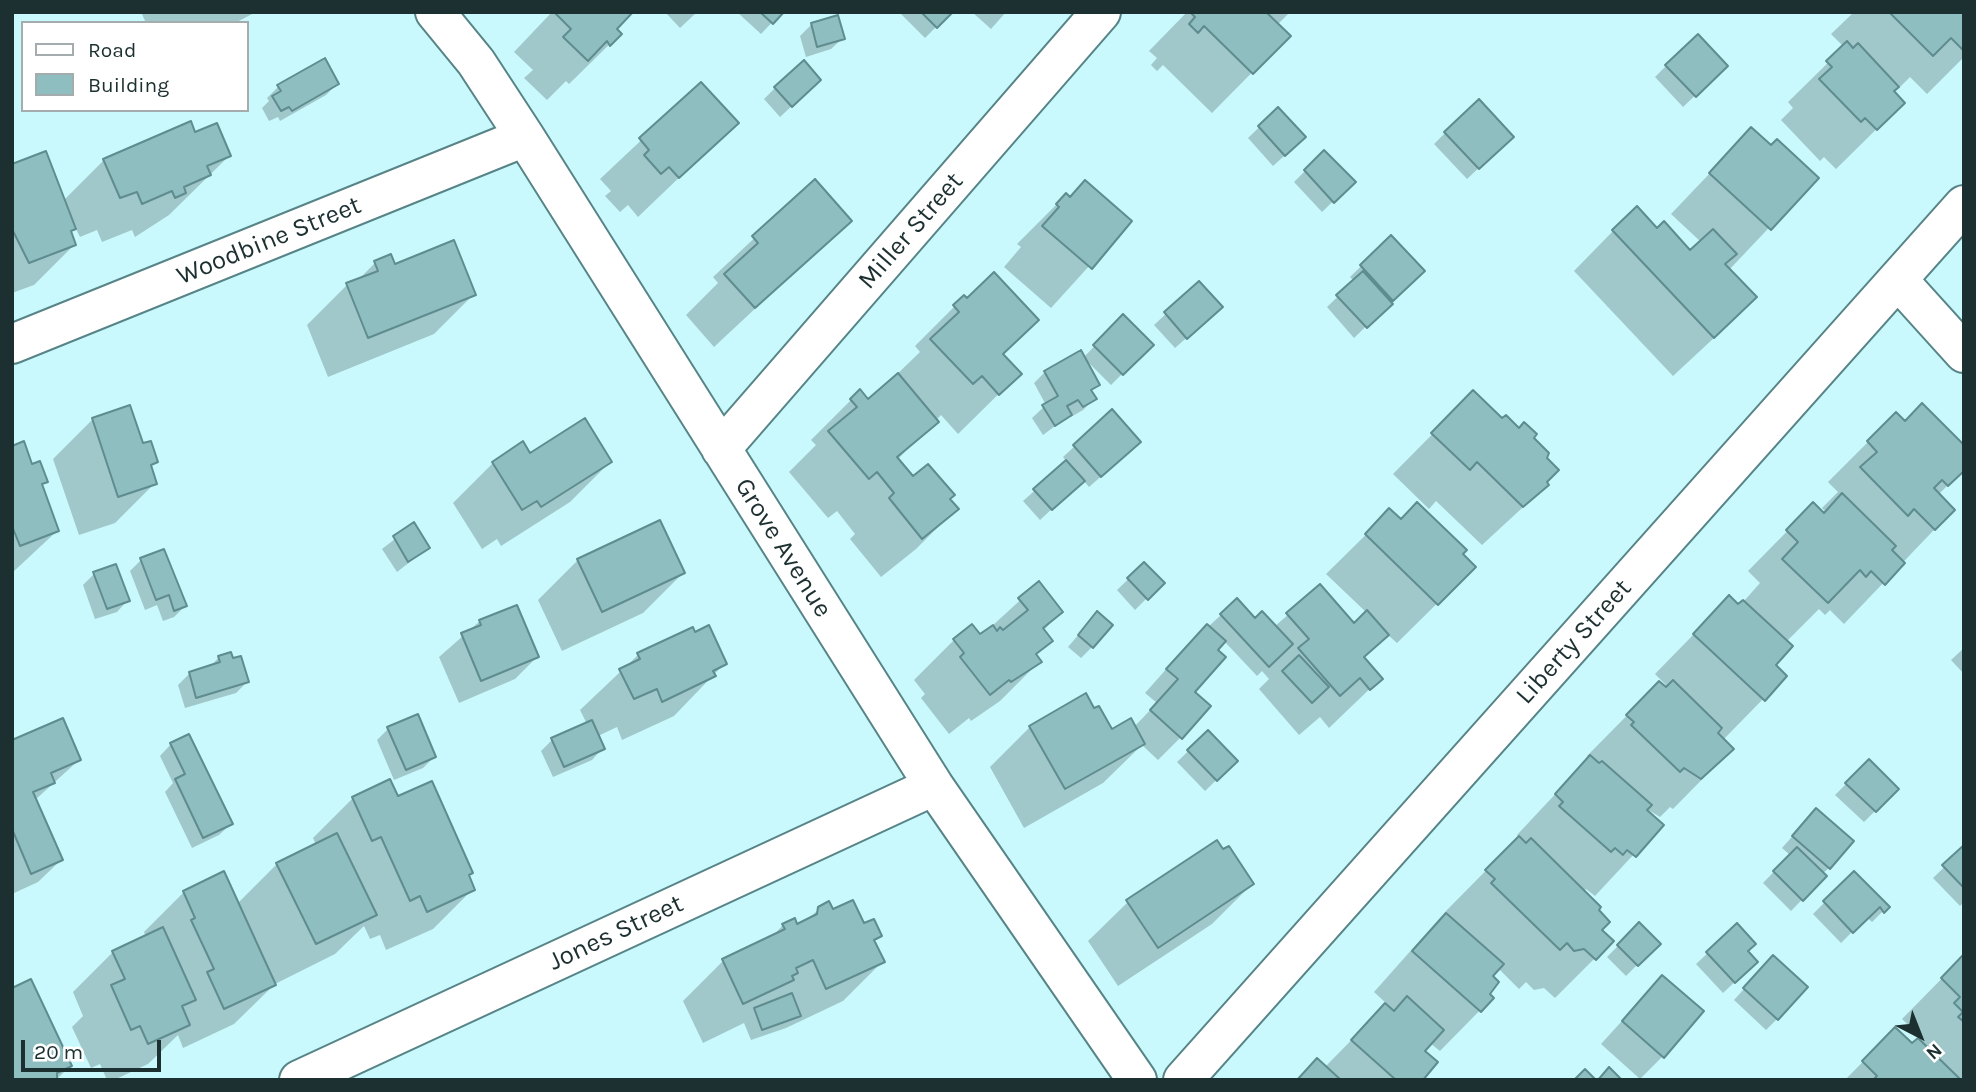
<!DOCTYPE html>
<style>
body{margin:0}
#map{position:relative;width:1976px;height:1092px;overflow:hidden;background:#c9f9fc;font-family:Karla,sans-serif}
canvas{display:block}
.frame{position:absolute;inset:0;border:14px solid #1d3031;pointer-events:none}
.legend{position:absolute;left:21px;top:21px;width:228px;height:91px;box-sizing:border-box;background:#fff;border:2px solid #a5acad;margin:0;padding:9px 12px;list-style:none;font-size:21px;color:#1d3031}
.legend li{display:flex;align-items:center;gap:14px;height:35px}
.legend b{width:35px;border:2px solid #a5acad}
.north{position:absolute;left:1885px;top:1001px;width:70px;height:70px;-webkit-text-stroke:5px #fff;paint-order:stroke;rotate:138deg;font-size:19px;font-weight:700;line-height:28px;text-align:center;color:#1d3031}
.north::after{content:'';display:block;margin:auto;width:24px;height:32px;background:#1d3031;clip-path:polygon(50% 0,100% 100%,50% 72%,0 100%)}
.scale{position:absolute;left:21px;top:1040px;width:140px;height:32px;box-sizing:border-box;border:4px solid #1d3031;border-top:0;padding-left:9px;font-size:21px;line-height:24px;white-space:nowrap;color:#1d3031;-webkit-text-stroke:5px #fff;paint-order:stroke}
</style>
<div id="map">
<canvas width="1976" height="1092"></canvas>
<div class="frame"></div>
<ul class="legend">
<li><b style="height:9px;background:#fff"></b>Road</li>
<li><b style="height:19px;background:#8fbec0"></b>Building</li>
</ul>
<div class="north">N</div>
<div class="scale">20 m</div>
</div>
<script>
const ctx = document.querySelector('canvas').getContext('2d');
ctx.lineJoin = 'round';
function paint(path, color) {
  ctx.fillStyle = color;
  ctx.fill(path, 'evenodd');
}
function shape(rows) {
  const path = new Path2D();
  for (const r of rows) {
    path.moveTo(r[0], r[1]);
    for (let i = 2; i < r.length; i += 2) path.lineTo(r[i], r[i + 1]);
  }
  return path;
}
function trace(path, color, width, dash) {
  ctx.strokeStyle = color;
  ctx.lineWidth = width;
  ctx.lineCap = dash ? 'butt' : 'round';
  ctx.setLineDash(dash || []);
  ctx.stroke(path);
}
function label(font, color, halo, rows, align = 'center') {
  ctx.font = font + ' Karla,sans-serif';
  ctx.lineWidth = 7;
  ctx.setLineDash([]);
  ctx.textBaseline = 'middle';
  ctx.strokeStyle = halo;
  ctx.fillStyle = color;
  for (const [text, x, y, turn = 0] of rows) {
    ctx.save();
    ctx.translate(x, y);
    ctx.rotate((+turn || 0) * Math.PI / 180);
    ctx.textAlign = isNaN(turn) ? turn : align;
    if (halo) ctx.strokeText(text, 0, 0);
    ctx.fillText(text, 0, 0);
    ctx.restore();
  }
}
paint(shape([
 [141,12,256,12,235,23,146,23],
 [552,12,631,12,615,29,620,34,569,84,566,81,547,100,524,78,533,70,514,52],
 [665,12,697,12,680,28],
 [737,12,782,12,761,34],
 [899,12,951,12,925,38],
 [972,12,1006,12,991,29],
 [1187,12,1290,12,1277,25,1288,36,1212,113,1163,65,1157,71,1151,65,1157,58,1149,51],
 [1854,12,1964,12,1964,57,1927,94,1910,77,1894,93,1903,103,1836,169,1824,157,1820,161,1781,120,1793,108,1788,102,1844,47,1831,34],
 [837,18,843,38,831,49,806,57,800,36,811,25],
 [324,60,337,84,326,95,280,121,278,117,269,121,262,108,269,101,267,98,278,87],
 [1666,66,1726,66,1683,107,1655,77],
 [701,84,736,123,638,217,628,205,620,212,605,196,611,191,600,179],
 [775,88,808,91,780,117,764,99],
 [1278,109,1293,148,1273,166,1248,138],
 [1751,130,1770,147,1816,178,1729,270,1715,337,1673,376,1574,271,1613,231,1657,230,1690,252,1701,242,1671,214],
 [1445,133,1500,148,1467,179,1434,144],
 [194,134,229,156,169,215,135,237,132,230,102,242,97,230,80,237,75,227,70,233,74,245,34,285,12,293,12,166,63,201,104,160],
 [1324,152,1353,182,1322,212,1294,182],
 [814,182,849,221,714,347,686,315,718,283,713,277],
 [1066,195,1130,221,1051,308,1004,267,1021,247,1017,244],
 [1391,237,1412,282,1354,338,1327,307,1354,281,1350,277],
 [375,263,474,294,434,334,328,377,307,325,347,285,357,281],
 [1199,283,1209,318,1175,348,1154,325],
 [964,297,1001,355,1019,374,958,434,941,415,897,460,913,478,948,499,956,509,916,549,881,577,850,539,855,534,837,511,828,518,789,472,816,445,811,440,851,400,868,401,891,380,920,352,915,346],
 [1123,317,1151,345,1111,385,1085,359,1098,384,1090,392,1094,399,1083,410,1071,417,1070,415,1043,435,1032,418,1046,405,1034,383,1045,372,1083,358],
 [1473,393,1502,420,1531,438,1547,485,1482,545,1436,501,1429,509,1393,474],
 [1112,412,1128,453,1089,487,1083,480,1040,520,1023,501,1067,462,1063,457],
 [1896,414,1964,469,1938,495,1953,510,1844,624,1830,610,1825,615,1819,609,1786,642,1773,665,1763,699,1723,740,1732,749,1673,809,1670,807,1660,817,1645,808,1661,825,1595,896,1586,889,1584,892,1596,910,1600,930,1612,941,1555,998,1544,988,1534,990,1526,982,1519,989,1498,968,1491,976,1487,994,1492,998,1440,1051,1430,1043,1423,1051,1420,1080,1297,1080,1325,1067,1387,1004,1374,992,1446,911,1519,837,1517,835,1589,758,1587,756,1659,683,1666,690,1668,687,1655,674,1729,598,1738,607,1744,601,1760,583,1748,571,1813,505,1823,515,1826,512,1822,508,1838,492,1828,482],
 [93,419,142,445,156,461,150,468,155,483,115,523,79,535,53,459],
 [12,448,46,481,41,487,57,531,12,573],
 [530,455,610,462,570,502,501,546,497,539,482,549,453,503,493,463],
 [1390,511,1400,521,1461,554,1474,567,1397,643,1387,634,1363,659,1380,679,1329,728,1320,717,1299,735,1259,689,1269,679,1262,671,1257,676,1224,641,1193,692,1181,737,1158,760,1142,745,1103,783,1024,828,990,767,1030,727,1094,710,1111,731,1134,727,1157,703,1145,693,1185,648,1221,615,1255,620,1274,627,1320,587,1354,625,1367,613,1326,574],
 [413,525,428,548,397,572,382,549],
 [141,560,185,606,174,617,163,621,157,605,145,610,130,571],
 [578,560,683,573,643,613,562,651,538,600],
 [1144,564,1162,583,1135,610,1117,590],
 [94,574,128,600,117,612,95,619,83,585],
 [1039,583,1061,612,1043,631,1050,641,1035,656,1040,661,1000,701,971,721,969,718,949,734,921,698,925,694,914,680,954,640,980,637],
 [1097,613,1092,647,1081,658,1068,647],
 [480,621,537,657,515,679,459,703,439,657],
 [1964,648,1964,674,1951,660],
 [638,655,725,663,674,716,622,740,617,727,598,736,603,748,592,760,553,777,541,751,552,740,587,724,580,710],
 [219,657,247,682,236,693,185,708,178,685,189,674,209,668],
 [388,729,434,757,423,768,394,780,377,740],
 [1208,732,1236,761,1205,791,1177,762],
 [12,742,79,760,35,800,61,860,38,882,12,894],
 [171,744,231,824,219,835,192,848,165,792,173,783,160,756],
 [1869,761,1897,789,1864,822,1835,795],
 [353,798,397,798,467,876,473,889,433,929,386,950,380,935,370,939,364,926,335,954,275,984,234,1024,183,1048,178,1035,148,1064,114,1080,107,1080,100,1064,91,1068,72,1027,83,1016,73,992,113,952,146,937,144,932,184,892,237,904,277,864,316,845,313,838],
 [1805,822,1829,868,1822,874,1825,876,1791,911,1763,883,1790,855,1782,848],
 [1964,848,1964,902,1960,906,1933,878],
 [1854,873,1887,907,1872,922,1867,917,1841,943,1813,914],
 [1252,884,1212,924,1118,986,1088,941,1128,902],
 [819,909,832,912,880,936,874,942,883,961,843,1001,786,1028,751,1040,744,1023,703,1043,683,1001,723,961,770,939,783,925,797,926,806,921],
 [1639,925,1658,944,1626,976,1607,957],
 [1737,926,1746,951,1756,962,1723,993,1696,964],
 [1964,956,1964,1080,1845,1080,1895,1029,1912,1046,1921,1037,1902,1019],
 [1762,969,1777,1019,1766,1030,1734,1000],
 [1662,977,1663,1056,1640,1079,1601,1044],
 [30,982,70,1066,56,1080]
]), '#0003');
const building = shape([
 [554,12,633,12,617,29,622,34,610,46,607,41,588,61,563,37,571,29,554,12],
 [760,12,784,12,773,24,760,12],
 [921,12,953,12,937,28,921,12],
 [1190,12,1266,12,1291,36,1253,74,1204,26,1198,33,1189,24,1195,17,1190,12],
 [1889,12,1964,12,1964,51,1951,38,1933,56,1889,12],
 [838,15,845,39,817,47,811,23,838,15],
 [1698,34,1728,66,1696,97,1665,65,1698,34],
 [1847,41,1853,48,1858,43,1899,87,1894,91,1905,103,1877,130,1865,118,1861,122,1819,79,1832,67,1826,61,1847,41],
 [325,58,339,84,292,111,289,107,281,111,272,96,281,91,277,85,325,58],
 [804,60,821,80,792,107,774,87,804,60],
 [701,82,739,123,679,178,669,167,661,174,644,155,649,150,639,138,701,82],
 [1479,99,1514,137,1479,169,1444,132,1479,99],
 [1278,107,1306,137,1285,156,1258,126,1278,107],
 [191,121,195,132,217,123,231,156,207,166,211,175,184,187,186,193,175,198,172,191,142,204,137,192,120,198,103,159,191,121],
 [1751,127,1771,145,1777,139,1819,178,1771,230,1709,173,1751,127],
 [1324,150,1356,182,1334,203,1304,170,1324,150],
 [46,151,76,229,71,231,76,245,29,263,12,229,12,164,46,151],
 [815,179,852,221,755,308,724,274,758,243,752,236,815,179],
 [1085,180,1132,221,1092,269,1042,226,1059,207,1056,204,1066,193,1070,197,1085,180],
 [1637,206,1657,228,1664,221,1690,250,1713,229,1737,254,1725,264,1757,297,1714,338,1612,230,1637,206],
 [1391,235,1425,271,1393,301,1360,265,1391,235],
 [454,240,476,295,368,338,346,283,378,271,374,261,391,254,395,264,454,240],
 [1363,271,1393,304,1367,328,1336,295,1363,271],
 [994,272,1039,320,1003,354,1022,374,999,395,982,376,973,384,930,339,959,312,953,305,964,295,967,298,994,272],
 [1199,281,1223,307,1187,339,1164,312,1199,281],
 [1123,314,1154,345,1123,375,1093,345,1123,314],
 [1081,350,1100,385,1091,390,1097,399,1083,407,1078,400,1067,406,1072,415,1055,426,1042,405,1058,396,1044,371,1081,350],
 [898,373,939,422,897,457,913,476,928,464,955,495,950,499,959,509,922,539,889,498,894,493,877,472,869,479,828,431,857,407,850,399,860,389,868,399,898,373],
 [1473,390,1502,418,1506,415,1519,428,1524,422,1537,434,1534,438,1549,453,1547,458,1559,470,1547,482,1549,485,1523,507,1477,462,1470,470,1431,433,1473,390],
 [1922,403,1964,445,1964,471,1948,486,1942,480,1934,488,1955,510,1935,530,1914,509,1908,516,1860,467,1877,452,1867,441,1896,412,1905,421,1922,403],
 [130,405,143,443,151,441,158,462,151,465,157,484,118,497,92,418,130,405],
 [1112,409,1141,442,1101,477,1073,445,1112,409],
 [585,418,612,462,541,507,537,501,522,510,492,462,523,441,530,453,585,418],
 [24,441,32,464,40,461,48,482,42,484,59,531,20,546,12,526,12,446,24,441],
 [1066,460,1085,481,1052,510,1033,489,1066,460],
 [1842,493,1896,546,1892,550,1905,563,1885,585,1871,571,1866,577,1860,570,1828,603,1782,559,1798,542,1786,530,1813,502,1824,513,1842,493],
 [1417,502,1467,550,1463,554,1476,567,1438,605,1365,534,1389,508,1401,519,1417,502],
 [660,520,685,573,602,612,577,559,660,520],
 [414,522,430,548,408,562,393,536,414,522],
 [164,549,187,606,174,611,169,595,156,600,140,558,164,549],
 [1144,562,1165,583,1148,600,1127,578,1144,562],
 [116,564,130,601,107,609,93,572,116,564],
 [1039,581,1063,612,1043,628,1053,641,1036,654,1042,662,1011,682,1009,680,990,695,960,657,964,653,953,639,972,624,980,634,993,625,997,631,1000,627,1003,630,1028,610,1018,598,1039,581],
 [1320,584,1354,623,1367,610,1389,635,1364,657,1383,679,1370,690,1360,678,1340,696,1298,648,1309,639,1286,613,1320,584],
 [1729,595,1738,604,1743,600,1793,646,1776,665,1787,676,1765,701,1693,634,1729,595],
 [1237,598,1255,618,1262,611,1293,644,1269,667,1220,614,1237,598],
 [517,605,539,657,481,681,461,633,481,625,479,620,517,605],
 [1097,611,1113,625,1093,648,1078,635,1097,611],
 [1207,624,1226,641,1218,650,1226,657,1195,692,1211,706,1182,739,1150,710,1178,679,1166,669,1207,624],
 [709,625,727,664,713,671,716,676,662,702,657,689,634,699,619,669,640,659,637,653,693,627,695,632,709,625],
 [231,652,233,658,241,656,249,682,196,698,189,672,220,662,218,656,231,652],
 [1299,655,1329,687,1312,703,1282,671,1299,655],
 [1673,680,1722,728,1718,733,1734,749,1701,779,1684,768,1680,772,1631,725,1634,722,1626,715,1659,681,1666,687,1673,680],
 [1086,693,1094,708,1099,706,1112,729,1131,718,1145,744,1065,789,1029,726,1086,693],
 [418,714,436,757,406,770,387,727,418,714],
 [63,718,81,760,51,773,55,783,33,792,63,860,31,874,12,829,12,740,63,718],
 [592,720,605,749,564,767,551,738,592,720],
 [1208,730,1238,761,1217,781,1187,750,1208,730],
 [189,734,233,824,203,838,175,779,185,774,170,743,189,734],
 [1590,755,1599,763,1602,761,1652,805,1647,810,1664,825,1636,857,1627,850,1623,855,1615,848,1611,852,1559,806,1563,802,1555,794,1590,755],
 [1869,759,1899,789,1876,812,1845,783,1869,759],
 [390,779,398,796,432,781,473,873,469,875,475,890,427,912,420,896,410,901,381,837,372,841,352,797,390,779],
 [1816,808,1854,841,1830,869,1792,836,1816,808],
 [337,833,377,915,316,944,276,863,337,833],
 [1519,836,1526,843,1531,838,1601,907,1599,910,1610,922,1602,930,1614,941,1596,960,1584,949,1574,951,1567,943,1560,950,1491,883,1495,879,1485,870,1519,836],
 [1217,840,1223,849,1229,846,1254,884,1158,948,1126,900,1217,840],
 [1964,845,1964,888,1942,865,1964,845],
 [1797,847,1827,876,1803,901,1773,871,1797,847],
 [224,871,276,985,224,1009,207,972,214,969,191,920,195,918,183,891,224,871],
 [1854,871,1890,907,1884,913,1880,907,1853,933,1823,901,1854,871],
 [853,900,864,923,874,919,882,936,874,940,885,962,826,989,813,960,796,968,798,973,792,976,794,980,743,1004,722,959,785,929,782,924,795,918,797,924,817,914,818,907,829,901,833,909,853,900],
 [1446,913,1504,964,1493,976,1499,982,1490,994,1494,998,1481,1012,1412,951,1446,913],
 [1639,922,1661,944,1638,966,1617,945,1639,922],
 [1737,923,1756,944,1748,951,1758,962,1735,983,1706,952,1737,923],
 [163,927,196,1000,182,1006,190,1025,148,1044,140,1026,131,1030,111,985,125,979,112,951,163,927],
 [1964,954,1964,1022,1958,1017,1963,1012,1954,1003,1960,997,1941,978,1964,954],
 [1773,955,1808,987,1778,1020,1743,988,1773,955],
 [1662,975,1704,1011,1664,1058,1622,1021,1662,975],
 [31,979,72,1066,57,1073,57,1080,12,1080,12,988,31,979],
 [792,993,801,1016,762,1030,754,1008,792,993],
 [1407,996,1444,1030,1425,1051,1438,1062,1423,1080,1396,1080,1351,1040,1385,1003,1394,1011,1407,996],
 [1895,1027,1912,1043,1918,1038,1961,1080,1873,1080,1877,1076,1862,1061,1895,1027],
 [1317,1058,1341,1080,1297,1080,1317,1058],
 [1609,1067,1622,1080,1598,1080,1609,1067],
 [1585,1069,1596,1080,1574,1080,1585,1069]
]);
paint(building, '#8fbec0');
trace(building, '#5f8c8e', 2);
const street = shape([
 [435,12,476,62,525,137,934,786,1137,1080],
 [1898,280,1964,353],
 [12,344,525,137],
 [721,449,1101,12],
 [299,1080,934,786],
 [1183,1080,1964,205]
]);
trace(street, '#578487', 42);
trace(street, '#fff', 38);
label('26px', '#1d3031', '#fff', [
 ["Miller Street",911,231,-49],
 ["Woodbine Street",269,241,-22],
 ["Grove Avenue",783,548,58],
 ["Liberty Street",1574,642,-48],
 ["Jones Street",616,933,-25]
]);
</script>
